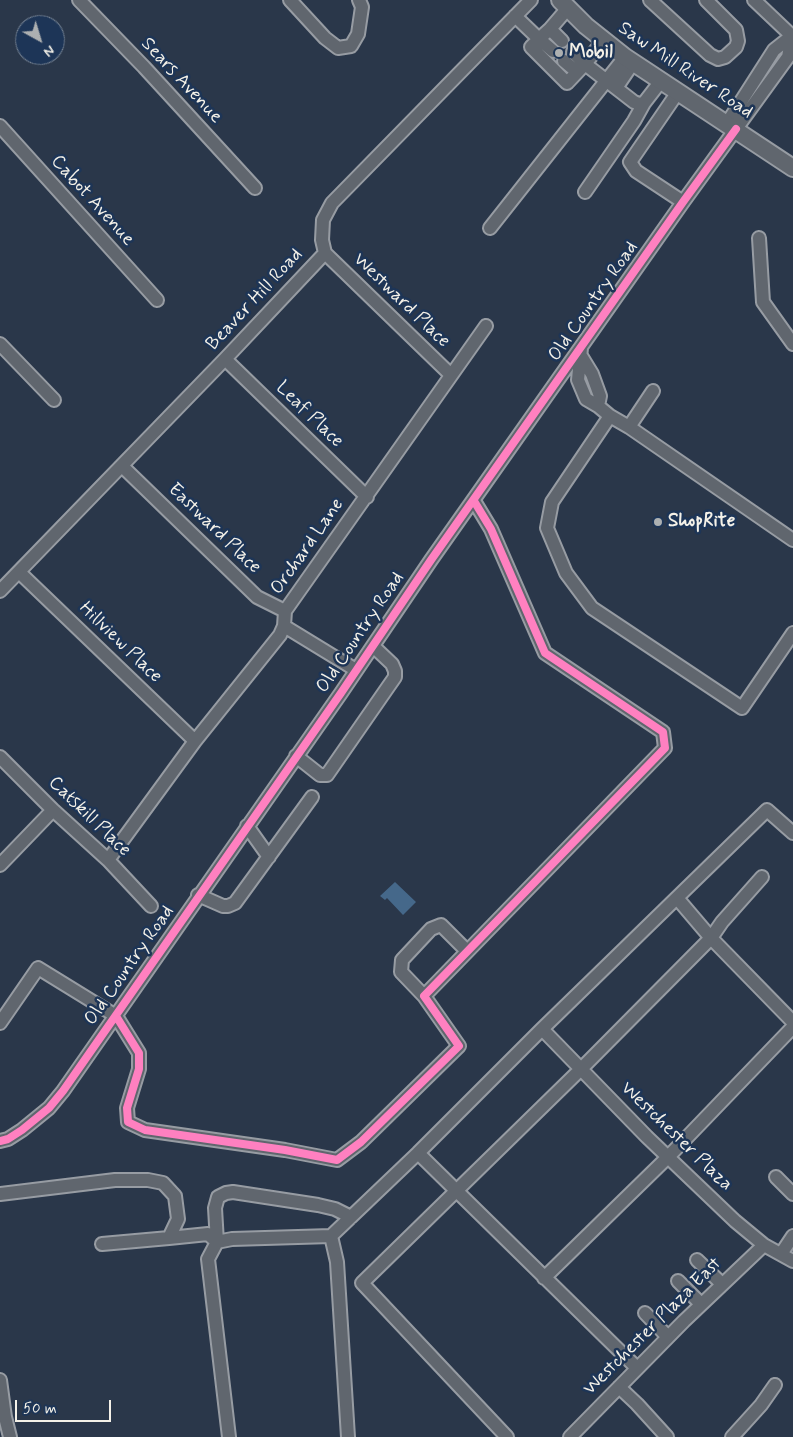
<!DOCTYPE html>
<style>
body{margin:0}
#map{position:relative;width:793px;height:1437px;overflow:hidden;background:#2a374a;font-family:Mynerve,sans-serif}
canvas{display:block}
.north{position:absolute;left:15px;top:15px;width:50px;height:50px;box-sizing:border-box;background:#1d3557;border:1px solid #738091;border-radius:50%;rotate:141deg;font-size:14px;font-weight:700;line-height:20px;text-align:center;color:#f4f1e8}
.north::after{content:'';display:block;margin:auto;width:18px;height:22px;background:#adb0b1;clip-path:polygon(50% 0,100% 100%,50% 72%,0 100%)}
.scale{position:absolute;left:15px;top:1400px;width:96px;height:22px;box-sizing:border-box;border:2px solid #f4f1e8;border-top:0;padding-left:6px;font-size:15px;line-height:18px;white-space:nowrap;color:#f4f1e8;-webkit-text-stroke:4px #1d3557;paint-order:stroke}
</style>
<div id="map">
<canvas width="793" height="1437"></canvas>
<div class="north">N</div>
<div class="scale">50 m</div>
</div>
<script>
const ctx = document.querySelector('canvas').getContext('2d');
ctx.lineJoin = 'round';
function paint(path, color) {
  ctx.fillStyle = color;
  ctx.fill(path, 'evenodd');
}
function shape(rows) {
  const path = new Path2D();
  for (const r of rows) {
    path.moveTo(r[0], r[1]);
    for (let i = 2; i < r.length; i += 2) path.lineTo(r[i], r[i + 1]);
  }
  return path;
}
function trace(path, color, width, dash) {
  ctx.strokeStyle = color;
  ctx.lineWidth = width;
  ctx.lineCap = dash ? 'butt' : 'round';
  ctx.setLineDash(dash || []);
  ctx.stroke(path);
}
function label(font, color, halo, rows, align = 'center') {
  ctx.font = font + ' Mynerve,sans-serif';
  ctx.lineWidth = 5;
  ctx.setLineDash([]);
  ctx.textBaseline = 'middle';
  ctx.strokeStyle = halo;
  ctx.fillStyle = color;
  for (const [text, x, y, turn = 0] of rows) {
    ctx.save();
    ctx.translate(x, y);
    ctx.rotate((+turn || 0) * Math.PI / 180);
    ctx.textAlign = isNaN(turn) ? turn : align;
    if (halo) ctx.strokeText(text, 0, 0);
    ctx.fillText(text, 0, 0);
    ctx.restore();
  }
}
paint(shape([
 [395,882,416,902,403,915,387,898,385,900,380,896]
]), '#45688a');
const minor = shape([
 [79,0,144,67,255,188],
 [290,0,325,38,338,48,351,46,358,34,362,7,359,0],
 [650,0,710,55,718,59,725,57,736,47,738,41,736,30,706,0],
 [754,0,792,36],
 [515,16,539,39,550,29],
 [562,41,550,29,568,8],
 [603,41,585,64,634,102,639,104,644,103,661,81],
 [553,51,539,39,531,47,567,83,585,64,573,52],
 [564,61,577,72],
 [616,88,633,63],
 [678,92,630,162,636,171,683,202],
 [726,125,774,50,793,35],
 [0,126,157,300],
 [585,192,634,121,644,103],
 [490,228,625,57],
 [759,238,763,302,793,344],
 [325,253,451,375],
 [0,344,54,400],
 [581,348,578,380,586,399,598,406,610,416],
 [581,356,592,374,600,396,598,406],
 [225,359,367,497],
 [629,427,653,391],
 [122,466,257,597,285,611],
 [793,540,629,427,610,416,552,502,547,528,566,573,592,608,742,708,793,633],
 [19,572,195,741],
 [0,591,225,359,325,253,322,240,323,220,332,203,531,0],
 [284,626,356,670],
 [296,756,320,775,327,775,388,687,395,677,395,671,392,664,373,646],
 [0,757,53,810,108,860,151,906],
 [247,826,269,857],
 [108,860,195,741,280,635,284,626,285,611,486,326],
 [0,865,53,810],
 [198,895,223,906,228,906,235,903,312,797],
 [677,898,711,938,793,1022],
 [424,996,401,972,402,960,431,929,441,925,467,951],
 [0,1023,38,968,116,1016,139,1053,139,1069,127,1108,128,1122,145,1130,285,1150,337,1160,361,1142,459,1046,424,996,665,748,663,732,545,653,491,529,474,501],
 [542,1029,647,1137,735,1221,764,1245,793,1261],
 [0,1141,8,1139,22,1130,49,1108,63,1091,341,693,431,560,683,202,788,57,792,36],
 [418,1153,637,1368],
 [776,1177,793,1194],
 [0,1194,115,1180,148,1180,163,1183,175,1196,178,1219,169,1238,102,1244],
 [331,1236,337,1262,348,1437],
 [169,1238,208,1234,217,1242],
 [217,1242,215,1208,218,1197,226,1193,233,1192,318,1205,335,1209,351,1217],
 [781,1254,793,1236],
 [697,1260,722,1284],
 [544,1278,669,1156,793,1027],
 [678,1281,701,1304],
 [645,1313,668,1337],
 [0,1380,5,1417,10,1437],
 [619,1387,637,1404,667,1437],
 [229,1437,208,1259,217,1242,232,1239,331,1236,418,1153,542,1029,767,810,793,833],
 [507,1437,362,1283,581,1069,711,938,722,922,762,877],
 [570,1437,684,1321,764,1245],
 [732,1437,761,1405,775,1385]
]);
const major = shape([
 [560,0,586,26,625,57,793,168]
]);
trace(minor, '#979ca3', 16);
trace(major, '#979ca3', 20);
trace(minor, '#60666e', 12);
trace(major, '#60666e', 16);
trace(shape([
 [116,1016,139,1053,139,1069,127,1108,128,1122,145,1130,285,1150,337,1160,361,1142,459,1046,424,996,665,748,663,732,545,653,491,529,474,501],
 [0,1141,8,1139,22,1130,49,1108,63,1091,341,693,431,560,683,202,736,129]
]), '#ff80c0', 8);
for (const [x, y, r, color] of [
 [559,53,5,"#adb0b1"],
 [658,522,5,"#adb0b1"]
]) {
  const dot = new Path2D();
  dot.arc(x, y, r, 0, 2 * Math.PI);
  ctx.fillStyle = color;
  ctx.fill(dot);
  trace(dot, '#1d3557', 2);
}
label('bold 19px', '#f4f1e8', '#1d3557', [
 ["Mobil",569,53],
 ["ShopRite",668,522]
], 'left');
label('19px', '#f4f1e8', '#1d3557', [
 ["Saw Mill River Road",685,71,34],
 ["Sears Avenue",181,81,47],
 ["Cabot Avenue",92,201,48],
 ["Beaver Hill Road",255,300,-47],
 ["Westward Place",401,301,44],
 ["Old Country Road",594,302,-55],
 ["Leaf Place",309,415,44],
 ["Eastward Place",214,529,44],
 ["Orchard Lane",308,547,-55],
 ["Old Country Road",361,633,-56],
 ["Hillview Place",120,643,44],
 ["Catskill Place",89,817,44],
 ["Old Country Road",130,966,-55],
 ["Westchester Plaza",676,1137,44],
 ["Westchester Plaza East",653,1327,-45]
]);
</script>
